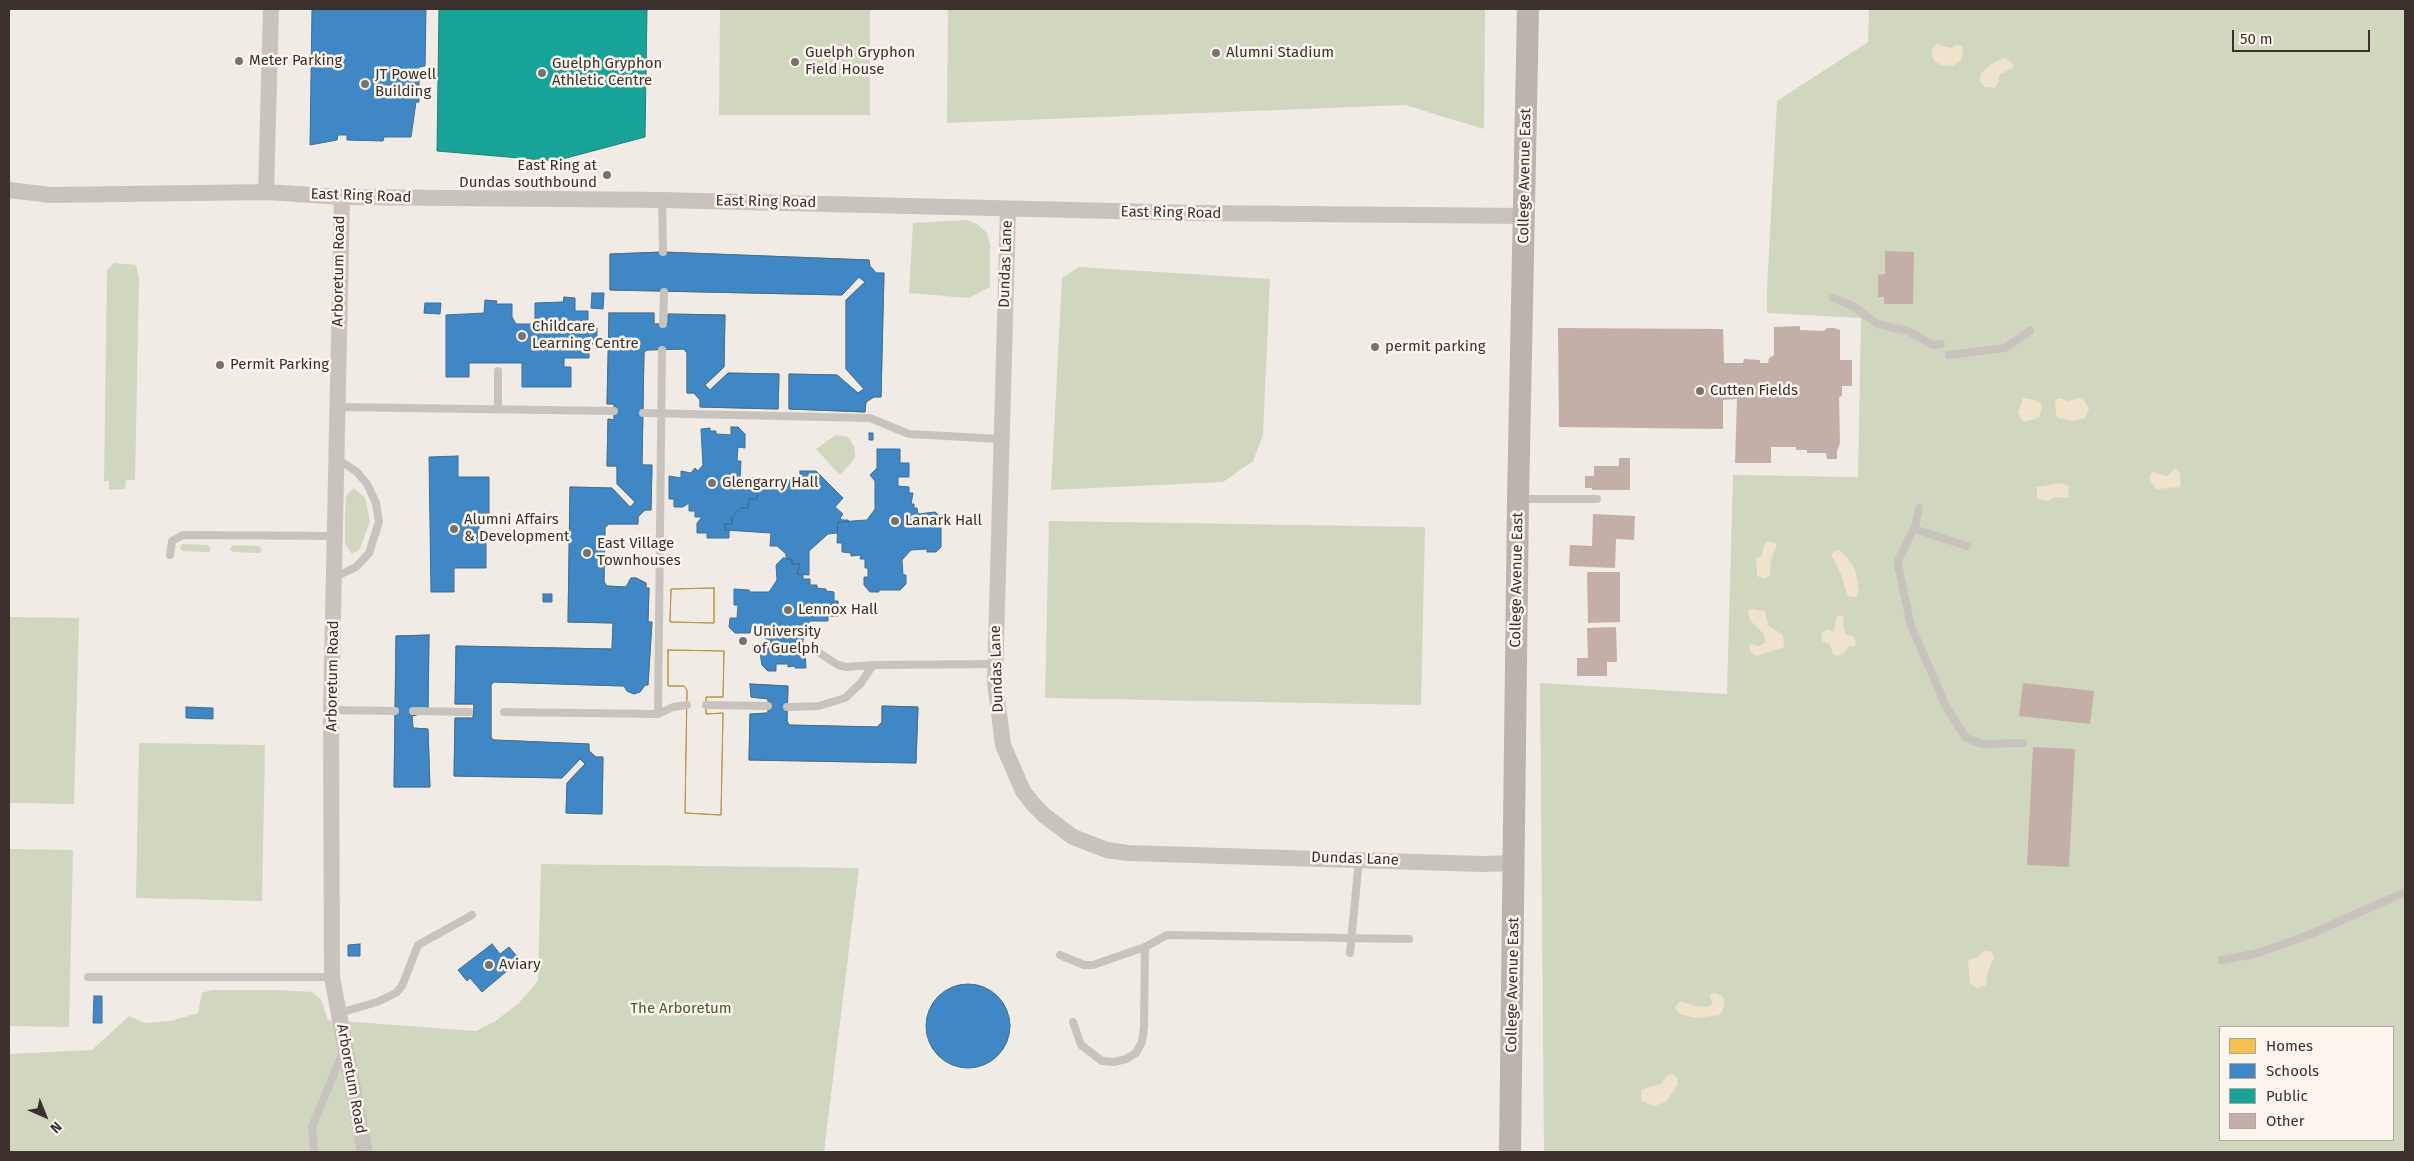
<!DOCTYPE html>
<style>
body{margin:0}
#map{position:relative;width:2414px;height:1161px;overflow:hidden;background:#f0ebe5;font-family:"Fira Sans",sans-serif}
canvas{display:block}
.frame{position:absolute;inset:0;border:10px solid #3b302b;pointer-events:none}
.legend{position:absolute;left:2219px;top:1026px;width:175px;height:115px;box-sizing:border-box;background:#fbf5ee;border:1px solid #aea6a0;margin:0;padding:6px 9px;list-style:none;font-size:15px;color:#3b302b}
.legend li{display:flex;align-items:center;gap:10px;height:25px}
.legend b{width:25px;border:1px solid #aea6a0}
.north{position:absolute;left:20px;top:1091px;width:50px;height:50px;-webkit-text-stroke:4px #fbf5ee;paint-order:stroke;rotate:136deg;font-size:14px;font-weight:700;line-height:20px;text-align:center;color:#3b302b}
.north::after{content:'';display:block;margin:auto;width:18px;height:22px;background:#3b302b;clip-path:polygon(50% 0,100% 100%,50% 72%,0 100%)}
.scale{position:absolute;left:2232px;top:30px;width:138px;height:22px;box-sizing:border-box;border:2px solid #3b302b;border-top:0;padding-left:6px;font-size:15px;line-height:18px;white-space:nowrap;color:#3b302b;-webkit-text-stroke:4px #fbf5ee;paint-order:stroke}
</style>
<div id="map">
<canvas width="2414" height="1161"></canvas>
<div class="frame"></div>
<ul class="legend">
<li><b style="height:14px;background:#f2c14e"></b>Homes</li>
<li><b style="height:14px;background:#3f88c5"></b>Schools</li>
<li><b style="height:14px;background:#17a398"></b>Public</li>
<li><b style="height:14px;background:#c3afa7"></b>Other</li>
</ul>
<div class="north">N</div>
<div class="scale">50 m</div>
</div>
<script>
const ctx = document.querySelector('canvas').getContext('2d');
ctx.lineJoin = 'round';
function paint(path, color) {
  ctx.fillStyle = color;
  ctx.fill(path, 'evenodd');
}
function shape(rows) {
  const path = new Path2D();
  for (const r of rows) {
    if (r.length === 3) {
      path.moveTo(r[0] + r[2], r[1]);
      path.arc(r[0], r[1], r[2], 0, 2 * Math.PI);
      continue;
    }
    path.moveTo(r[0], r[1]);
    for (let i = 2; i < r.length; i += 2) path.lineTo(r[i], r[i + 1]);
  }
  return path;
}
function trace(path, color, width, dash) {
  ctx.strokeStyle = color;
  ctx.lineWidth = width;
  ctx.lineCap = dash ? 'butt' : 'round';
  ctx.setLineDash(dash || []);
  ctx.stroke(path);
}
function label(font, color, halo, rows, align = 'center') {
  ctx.font = font + ' "Fira Sans",sans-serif';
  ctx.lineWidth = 5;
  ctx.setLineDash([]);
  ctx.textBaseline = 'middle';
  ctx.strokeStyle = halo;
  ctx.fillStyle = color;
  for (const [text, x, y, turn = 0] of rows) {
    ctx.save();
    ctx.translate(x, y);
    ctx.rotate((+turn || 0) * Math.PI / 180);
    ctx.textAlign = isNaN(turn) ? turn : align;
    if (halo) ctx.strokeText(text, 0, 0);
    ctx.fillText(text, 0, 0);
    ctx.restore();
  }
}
paint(shape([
 [720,9,870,9,870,115,719,115],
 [948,9,1485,9,1484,129,1405,105,947,123],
 [1869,9,2405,9,2405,1152,1544,1152,1540,683,1727,694,1733,475,1858,477,1861,318,1767,313,1767,289,1777,101,1868,42],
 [2220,1027,2393,1027,2393,1140,2220,1140],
 [966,220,977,224,987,233,990,245,990,287,969,298,909,293,913,223],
 [114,263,136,265,139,278,135,480,126,480,125,489,109,490,109,481,104,481,107,270],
 [1079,267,1270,279,1263,435,1253,461,1223,482,1051,490,1062,278],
 [836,435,848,437,854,446,855,453,855,458,840,475,816,449],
 [354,488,365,498,370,521,360,549,352,554,345,544,345,516,346,496],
 [1049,521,1425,527,1421,705,1045,698],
 [182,544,208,545,211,549,209,552,182,551,180,548],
 [233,545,259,546,262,550,260,553,233,552,230,549],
 [9,617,79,618,74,804,9,803],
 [139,743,265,745,262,901,136,898],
 [9,849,73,850,69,1027,9,1026],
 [541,864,859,868,824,1152,9,1152,9,1054,92,1050,129,1016,145,1023,171,1021,198,1013,202,993,211,990,278,990,312,992,321,1000,328,1020,476,1031,494,1022,518,1004,538,981]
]), '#d1d6bf');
paint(shape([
 [1936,44,1950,48,1956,45,1962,46,1963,55,1960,61,1952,66,1942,65,1935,62,1932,56,1932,50],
 [2005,58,2013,64,2014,67,1999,75,1999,82,1994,88,1984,87,1979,80,1982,72,1996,61],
 [2023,398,2035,400,2040,403,2042,406,2039,418,2023,422,2018,413],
 [2059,398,2068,401,2080,398,2085,401,2089,409,2085,418,2074,421,2059,418,2056,415,2055,400],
 [2175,469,2180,473,2181,484,2179,487,2157,489,2151,482,2150,476,2152,472,2167,476],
 [2061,483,2069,486,2068,498,2054,497,2048,502,2037,498,2037,487],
 [1769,541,1776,544,1776,548,1771,559,1770,575,1764,579,1757,576,1756,559,1762,556,1764,544],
 [1838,549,1846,556,1855,569,1859,591,1856,597,1850,597,1847,594,1842,577,1831,554],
 [1752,609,1765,611,1768,625,1783,635,1784,647,1756,656,1751,652,1749,647,1751,644,1759,646,1766,642,1763,633,1750,620,1748,610],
 [1837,615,1844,617,1843,623,1845,634,1854,637,1856,641,1855,646,1849,646,1843,654,1837,656,1833,654,1830,644,1822,641,1821,636,1822,632,1827,629,1834,632],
 [1984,951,1990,951,1994,957,1988,971,1986,985,1977,988,1970,983,1968,960,1978,957],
 [1715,993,1722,996,1724,999,1724,1007,1720,1015,1696,1018,1679,1014,1675,1007,1680,1001,1694,1006,1708,1007,1713,1003,1709,995],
 [1672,1074,1677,1077,1678,1084,1666,1102,1654,1106,1641,1101,1641,1090,1662,1083,1667,1075]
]), '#efe3cc');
const homes = shape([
 [663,252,869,260,870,266,876,273,884,273,881,397,874,397,866,402,865,412,789,409,789,374,837,375,858,393,864,389,846,369,846,300,865,282,859,277,842,295,610,290,610,254,663,252],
 [609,313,654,313,654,324,668,324,668,314,725,315,724,367,705,385,710,390,728,373,779,374,778,409,700,407,700,400,694,393,687,393,687,353,684,349,647,350,644,352,642,465,652,465,651,510,645,510,638,517,638,524,609,524,605,527,604,582,607,586,626,587,631,578,636,578,646,583,646,588,649,588,648,622,652,622,648,685,645,685,640,692,634,694,627,691,624,686,494,682,491,685,491,738,494,740,589,744,589,751,596,757,603,757,602,814,566,813,567,783,585,764,580,759,562,778,454,776,455,718,473,718,474,704,455,704,456,646,612,649,613,623,568,622,570,487,612,488,630,507,635,502,617,484,617,466,607,466,608,419,614,420,614,404,607,404,609,313],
 [714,588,714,623,670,622,671,589,714,588],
 [714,588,714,623,670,622,671,589,714,588],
 [429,635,428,712,412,716,413,728,428,729,430,787,394,787,396,636,429,635],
 [668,650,724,651,723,697,706,697,706,714,723,713,721,815,685,813,687,690,684,686,668,686,668,650],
 [668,650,724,651,723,697,706,697,706,714,723,713,721,815,685,813,687,690,684,686,668,686,668,650],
 [750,684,788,686,787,721,789,725,877,727,882,722,882,706,918,707,916,763,749,760,750,714,768,713,768,699,751,697,750,684]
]);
paint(homes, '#f2c14e');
trace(homes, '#bb9644', 1);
const schools = shape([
 [312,9,426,9,425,66,419,67,419,102,416,102,411,137,384,137,383,141,347,140,347,135,338,135,337,140,310,145,312,9],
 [663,252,869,260,870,266,876,273,884,273,881,397,874,397,866,402,865,412,789,409,789,374,837,375,858,393,864,389,846,369,846,300,865,282,859,277,842,295,610,290,610,254,663,252],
 [592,293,604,293,603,309,591,308,592,293],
 [564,297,575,298,575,311,588,311,588,328,597,328,597,344,589,344,589,358,564,358,564,367,571,367,571,387,522,387,522,363,469,363,469,377,446,377,446,315,484,313,485,300,497,301,496,304,512,304,512,317,516,324,535,324,535,303,563,302,564,297],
 [425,303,441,303,440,314,424,313,425,303],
 [609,313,654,313,654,324,668,324,668,314,725,315,724,367,705,385,710,390,728,373,779,374,778,409,700,407,700,400,694,393,687,393,687,353,684,349,647,350,644,352,642,465,652,465,651,510,645,510,638,517,638,524,609,524,605,527,604,582,607,586,626,587,631,578,636,578,646,583,646,588,649,588,648,622,652,622,648,685,645,685,640,692,634,694,627,691,624,686,494,682,491,685,491,738,494,740,589,744,589,751,596,757,603,757,602,814,566,813,567,783,585,764,580,759,562,778,454,776,455,718,473,718,474,704,455,704,456,646,612,649,613,623,568,622,570,487,612,488,630,507,635,502,617,484,617,466,607,466,608,419,614,420,614,404,607,404,609,313],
 [731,427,738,427,745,434,745,448,738,447,737,461,741,461,740,480,748,481,748,477,754,478,754,486,757,485,757,499,749,499,748,508,741,508,732,517,732,524,725,524,725,530,729,530,729,538,707,538,707,533,697,533,697,523,702,517,695,517,695,511,689,511,689,503,683,507,674,507,674,499,669,499,669,476,681,478,681,471,691,473,695,468,698,471,703,465,701,429,710,428,710,431,716,431,716,434,731,435,731,427],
 [869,433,873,433,873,440,869,440,869,433],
 [877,449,900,449,900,463,909,463,909,477,898,477,898,486,909,487,909,493,913,493,911,504,914,504,914,508,917,508,918,514,935,512,941,517,941,547,936,552,927,552,927,549,911,550,902,560,903,575,906,575,906,584,900,590,879,590,879,592,870,592,864,585,864,577,868,577,868,568,865,568,865,559,860,559,861,555,851,556,851,553,842,552,842,543,837,543,838,522,867,520,875,509,875,481,870,475,877,468,877,449],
 [458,456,458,477,489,477,489,514,479,514,479,538,486,537,486,568,454,568,454,592,431,592,429,457,458,456],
 [800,471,816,471,843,498,835,507,843,514,840,518,842,520,848,520,849,522,838,522,837,533,828,534,809,551,809,575,797,574,800,564,792,564,792,559,786,559,786,554,777,546,770,546,771,533,725,530,725,524,732,524,732,517,741,508,748,508,749,499,757,499,757,485,773,485,773,479,800,480,800,471],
 [783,558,792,559,792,564,800,564,797,574,803,575,803,579,810,579,810,585,817,585,817,588,826,589,826,591,834,592,834,601,838,601,838,616,828,616,828,621,810,621,806,626,808,628,803,633,803,651,805,651,806,668,795,668,795,666,788,667,788,664,776,664,776,671,768,671,762,665,760,653,760,648,768,648,768,639,765,639,765,632,760,632,760,628,751,627,750,633,735,633,729,627,730,618,737,618,738,605,734,605,734,589,749,590,750,592,769,592,777,580,776,565,783,558],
 [543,594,552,594,552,602,543,602,543,594],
 [429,635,428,712,412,716,413,728,428,729,430,787,394,787,396,636,429,635],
 [750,684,788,686,787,721,789,725,877,727,882,722,882,706,918,707,916,763,749,760,750,714,768,713,768,699,751,697,750,684],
 [186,707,213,708,213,719,186,718,186,707],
 [360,944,360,956,348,956,348,945,360,944],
 [492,944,500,954,509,947,520,960,482,992,470,978,467,981,458,970,492,944],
 [968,1026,42],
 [94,996,102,996,102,1023,93,1023,94,996]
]);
paint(schools, '#3f88c5');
trace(schools, '#3e6e97', 1);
const public = shape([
 [439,9,647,9,645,137,555,161,437,151,439,9]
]);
paint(public, '#17a398');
trace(public, '#228077', 1);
paint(shape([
 [1885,251,1914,252,1913,304,1884,304,1884,297,1878,297,1878,275,1885,274],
 [1800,326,1800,330,1824,331,1827,328,1834,328,1840,330,1840,360,1852,360,1852,386,1842,386,1842,396,1839,397,1840,443,1837,451,1837,459,1827,459,1826,453,1807,453,1807,450,1796,450,1796,447,1771,447,1771,463,1735,463,1737,399,1723,400,1723,429,1559,427,1558,328,1723,329,1724,363,1743,363,1744,359,1760,360,1760,363,1768,363,1769,358,1774,355,1774,327],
 [1619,458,1630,458,1630,490,1592,490,1592,488,1585,488,1585,476,1594,476,1594,466,1619,466],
 [1593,514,1635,516,1634,540,1616,539,1615,568,1569,566,1570,545,1592,546],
 [1587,572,1620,572,1620,622,1588,623],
 [1616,627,1617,662,1607,662,1607,676,1577,676,1577,658,1588,658,1587,628],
 [2023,683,2094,691,2090,724,2019,716],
 [2033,747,2075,749,2069,867,2027,865]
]), '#c3afa7');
trace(shape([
 [662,200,663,252],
 [1833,298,1853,306,1877,324,1908,331,1933,345,1941,344],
 [663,324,664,292],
 [1949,355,2005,348,2030,331],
 [498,371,498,409],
 [336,407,614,411],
 [643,413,870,418,909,434,1001,439],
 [1519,499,1597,499],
 [1919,508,1915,526,1898,561,1898,565,1911,626,1934,678,1945,705,1966,738,1982,744,2023,743],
 [1914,529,1967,546],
 [170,555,172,541,183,535,335,536],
 [335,577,356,567,369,553,379,522,376,503,367,484,357,472,338,459],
 [818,652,838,665,846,667,873,665],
 [706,705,768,706],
 [787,707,819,706,845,698,861,683,873,665,994,664],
 [331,710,395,711],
 [413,711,469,712],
 [504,712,658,714,673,707,687,705],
 [658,714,662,350],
 [1350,953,1359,859],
 [1060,955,1084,965,1093,965,1145,947,1167,935,1409,939],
 [2222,960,2258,953,2311,934,2405,892],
 [88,977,332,977],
 [339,1013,377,1002,396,993,402,986,418,945,472,915],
 [1073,1022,1081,1045,1102,1061,1114,1062,1126,1059,1136,1053,1142,1042,1144,1027,1145,947],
 [314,1152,312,1127,343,1052]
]), '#c9c3be', 8);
trace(shape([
 [9,190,51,195,266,192,342,197,662,200,1196,213,1524,216],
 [266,192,271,9],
 [342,197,331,710,332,977,365,1152],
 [1008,209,995,682,1003,745,1023,791,1033,804,1045,816,1073,837,1107,850,1127,853,1482,864,1515,863]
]), '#c9c3be', 16);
trace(shape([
 [1510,1152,1518,499,1528,9]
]), '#bab3ae', 22);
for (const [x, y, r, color] of [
 [1216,53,5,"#7a716c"],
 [239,61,5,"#7a716c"],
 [795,62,5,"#7a716c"],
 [542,73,5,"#7a716c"],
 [365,84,5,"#7a716c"],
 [607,175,5,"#7a716c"],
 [522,336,5,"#7a716c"],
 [1375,347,5,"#7a716c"],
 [220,365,5,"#7a716c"],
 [1700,391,5,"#7a716c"],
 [712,483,5,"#7a716c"],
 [895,521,5,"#7a716c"],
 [454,529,5,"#7a716c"],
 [587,553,5,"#7a716c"],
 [788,610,5,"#7a716c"],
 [743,641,5,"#7a716c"],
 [489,965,5,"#7a716c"]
]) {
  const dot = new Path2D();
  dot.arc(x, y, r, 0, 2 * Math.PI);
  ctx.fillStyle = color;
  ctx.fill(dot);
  trace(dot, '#fbf5ee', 2);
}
label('15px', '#3b302b', '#fbf5ee', [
 ["Guelph Gryphon",805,53],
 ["Field House",805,70],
 ["Alumni Stadium",1226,53],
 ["Meter Parking",249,61],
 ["Guelph Gryphon",552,64],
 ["Athletic Centre",552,81],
 ["JT Powell",375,75],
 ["Building",375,92],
 ["East Ring at",597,166,"right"],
 ["Dundas southbound",597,183,"right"],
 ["Childcare",532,327],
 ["Learning Centre",532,344],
 ["permit parking",1385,347],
 ["Permit Parking",230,365],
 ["Cutten Fields",1710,391],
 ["Glengarry Hall",722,483],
 ["Alumni Affairs",464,520],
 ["& Development",464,537],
 ["Lanark Hall",905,521],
 ["East Village",597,544],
 ["Townhouses",597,561],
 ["Lennox Hall",798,610],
 ["University",753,632],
 ["of Guelph",753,649],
 ["Aviary",499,965]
], 'left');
label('15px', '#3b302b', '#fbf5ee', [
 ["College Avenue East",1525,176,-89],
 ["East Ring Road",361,196,2],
 ["East Ring Road",766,202,1],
 ["East Ring Road",1171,213,1],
 ["Dundas Lane",1006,264,-88],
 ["Arboretum Road",339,271,-89],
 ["College Avenue East",1517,580,-89],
 ["Dundas Lane",997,669,-92],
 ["Arboretum Road",333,676,-89],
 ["Dundas Lane",1355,859,2],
 ["College Avenue East",1513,985,-89],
 ["Arboretum Road",351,1079,80]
]);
label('15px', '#4a5a2e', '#fbf5ee', [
 ["The Arboretum",681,1009]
]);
</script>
